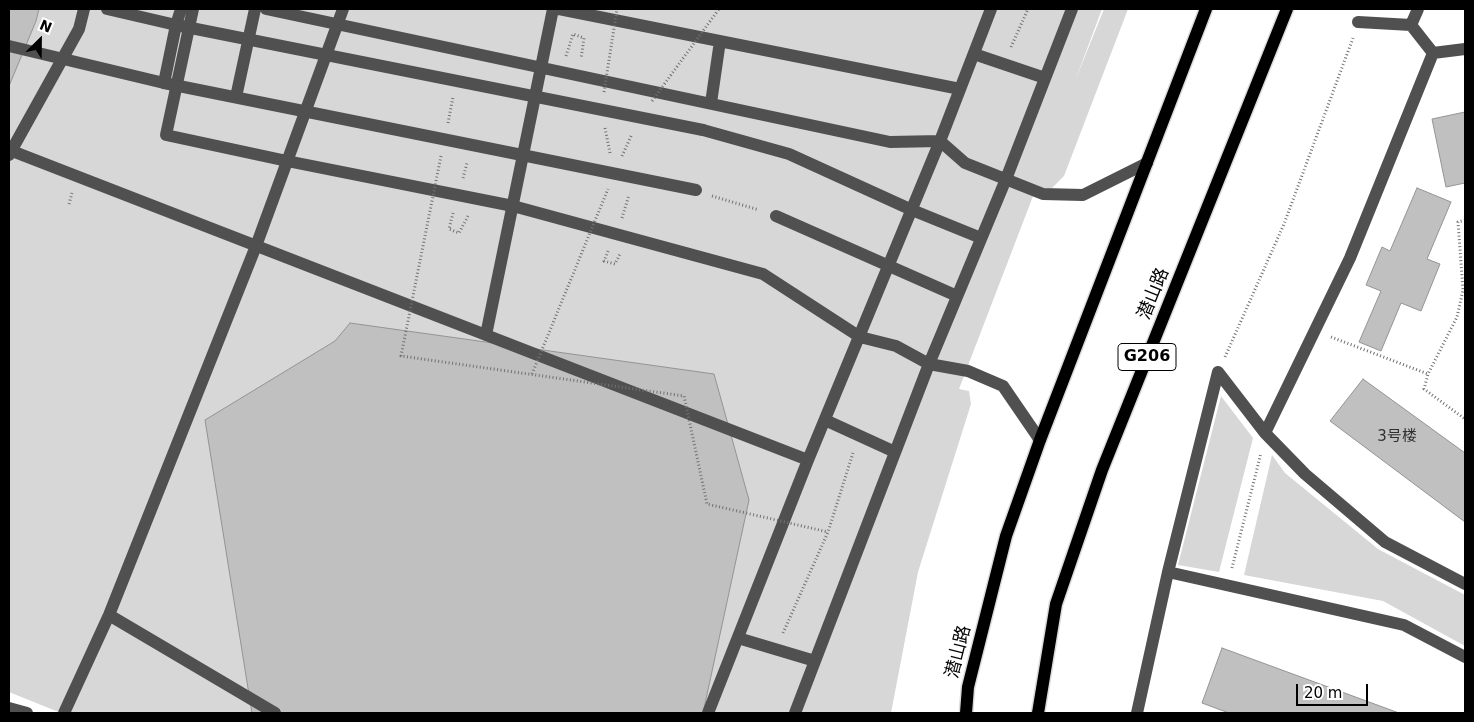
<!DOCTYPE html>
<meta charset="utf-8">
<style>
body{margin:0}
#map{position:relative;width:1474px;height:722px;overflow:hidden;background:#fff;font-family:"DejaVu Sans",sans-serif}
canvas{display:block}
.frame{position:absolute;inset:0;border:10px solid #000;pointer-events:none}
.north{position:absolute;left:15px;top:15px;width:50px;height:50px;-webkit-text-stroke:4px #fff;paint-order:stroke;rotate:23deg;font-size:14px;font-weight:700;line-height:20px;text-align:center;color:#000}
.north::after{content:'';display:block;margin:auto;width:18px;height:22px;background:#000;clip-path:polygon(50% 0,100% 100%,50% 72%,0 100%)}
.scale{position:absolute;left:1296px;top:684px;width:72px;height:22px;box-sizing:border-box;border:2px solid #000;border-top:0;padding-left:6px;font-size:15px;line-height:18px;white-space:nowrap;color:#000;-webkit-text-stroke:4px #fff;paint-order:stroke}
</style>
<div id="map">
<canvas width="1474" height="722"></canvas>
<div class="frame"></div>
<div class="north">N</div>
<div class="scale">20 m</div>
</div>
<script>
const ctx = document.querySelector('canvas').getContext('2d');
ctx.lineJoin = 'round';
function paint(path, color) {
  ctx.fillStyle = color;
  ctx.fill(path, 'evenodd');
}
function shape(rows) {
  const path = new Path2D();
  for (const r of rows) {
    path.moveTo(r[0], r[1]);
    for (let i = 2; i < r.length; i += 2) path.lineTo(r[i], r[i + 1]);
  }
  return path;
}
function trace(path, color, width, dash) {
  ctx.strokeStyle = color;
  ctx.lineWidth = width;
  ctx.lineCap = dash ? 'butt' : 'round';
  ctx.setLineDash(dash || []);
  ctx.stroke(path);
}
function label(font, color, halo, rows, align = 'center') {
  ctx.font = font + ' "DejaVu Sans","Noto Sans SC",sans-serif';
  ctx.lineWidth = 4;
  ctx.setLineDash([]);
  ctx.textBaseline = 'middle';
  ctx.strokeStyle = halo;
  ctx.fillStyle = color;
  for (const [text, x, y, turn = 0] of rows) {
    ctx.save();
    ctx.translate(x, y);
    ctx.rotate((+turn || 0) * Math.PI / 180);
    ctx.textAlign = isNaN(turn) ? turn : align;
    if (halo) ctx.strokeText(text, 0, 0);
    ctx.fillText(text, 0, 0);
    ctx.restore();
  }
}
paint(shape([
 [9,9,1102,9,1075,81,1104,9,1128,9,1064,176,1046,194,1035,191,959,389,969,391,971,404,918,572,891,713,61,713,9,692],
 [1221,396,1253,438,1219,572,1178,565],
 [1272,455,1285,473,1378,549,1465,595,1465,646,1383,601,1244,575]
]), '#d7d7d7');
const building = shape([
 [9,9,39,9,36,21,9,86,9,9],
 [1465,112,1465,183,1446,187,1432,119,1465,112],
 [1417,188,1451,202,1427,259,1440,264,1421,311,1401,303,1381,351,1359,342,1381,291,1366,285,1382,247,1390,251,1417,188],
 [350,323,714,374,749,500,703,713,252,713,205,420,335,341,350,323],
 [1363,379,1465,453,1465,522,1330,421,1363,379],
 [1222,648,1399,713,1229,713,1202,703,1222,648]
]);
paint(building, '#c0c0c0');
trace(building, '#949494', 1);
const major = shape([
 [966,713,968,687,1006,536,1040,440,1206,9],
 [1038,713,1056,604,1102,470,1287,9]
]);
trace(major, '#dbdbdb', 15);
trace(shape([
 [1011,47,1028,9],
 [566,56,573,34,584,38,581,59],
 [463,178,467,163],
 [712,196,759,210],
 [69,204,72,193],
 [453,213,449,229,459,233,468,216],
 [622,218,629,195],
 [1465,220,1458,222,1463,290,1457,317,1428,374,1424,389,1465,419],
 [608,251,604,261,615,264,620,254],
 [1331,337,1428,374],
 [1225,357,1284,224,1353,38],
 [1232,568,1261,453],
 [783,633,828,532,853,453]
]), '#727272', 3, [1, 2.5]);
trace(shape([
 [193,9,166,135,287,161,513,206,763,274,860,337,896,346,929,364,968,371,1003,386,1040,440],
 [266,9,890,142,940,141,965,163,1043,194,1083,195,1147,163],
 [559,9,960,89],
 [1418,9,1411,25,1433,53,1465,49],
 [1358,22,1411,25],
 [974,54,1045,78],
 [164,83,176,25,181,9],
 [236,97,255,9],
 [711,103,720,41],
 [703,130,789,154,912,210,981,238],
 [12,151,808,460],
 [9,155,79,29,84,9],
 [776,216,957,296],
 [486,335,553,9],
 [1218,372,1265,433,1305,474,1385,542,1465,584],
 [825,420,895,452],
 [1265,433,1350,258,1433,53],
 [1168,572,1404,625,1465,657],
 [109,615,275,713],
 [738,638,815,661],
 [9,708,27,713],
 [64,713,109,615,256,246,343,9],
 [708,713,808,460,940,141,991,9],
 [795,713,929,364,1006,179,1072,9],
 [1137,713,1168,572,1218,372]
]), '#505050', 12);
trace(major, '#000', 12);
trace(shape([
 [604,92,617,9],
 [652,101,719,9],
 [448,123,453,97],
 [605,128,610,153],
 [441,156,401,356,684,396,707,504,828,532],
 [622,156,632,134],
 [532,374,608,189]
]), '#727272', 3, [1, 2.5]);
trace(shape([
 [107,9,176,25,703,130],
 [9,46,164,83,696,190]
]), '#505050', 12);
label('15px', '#303030', null, [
 ["3号楼",1397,437]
]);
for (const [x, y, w] of [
 [1147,357,58]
]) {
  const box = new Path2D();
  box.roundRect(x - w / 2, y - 13.5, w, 27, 4);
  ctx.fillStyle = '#fff';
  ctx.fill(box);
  trace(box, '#000', 1);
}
label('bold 16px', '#000', null, [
 ["G206",1147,357]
]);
label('18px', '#000', '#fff', [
 ["潜山路",1154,294,-68],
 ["潜山路",959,652,-76]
]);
</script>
